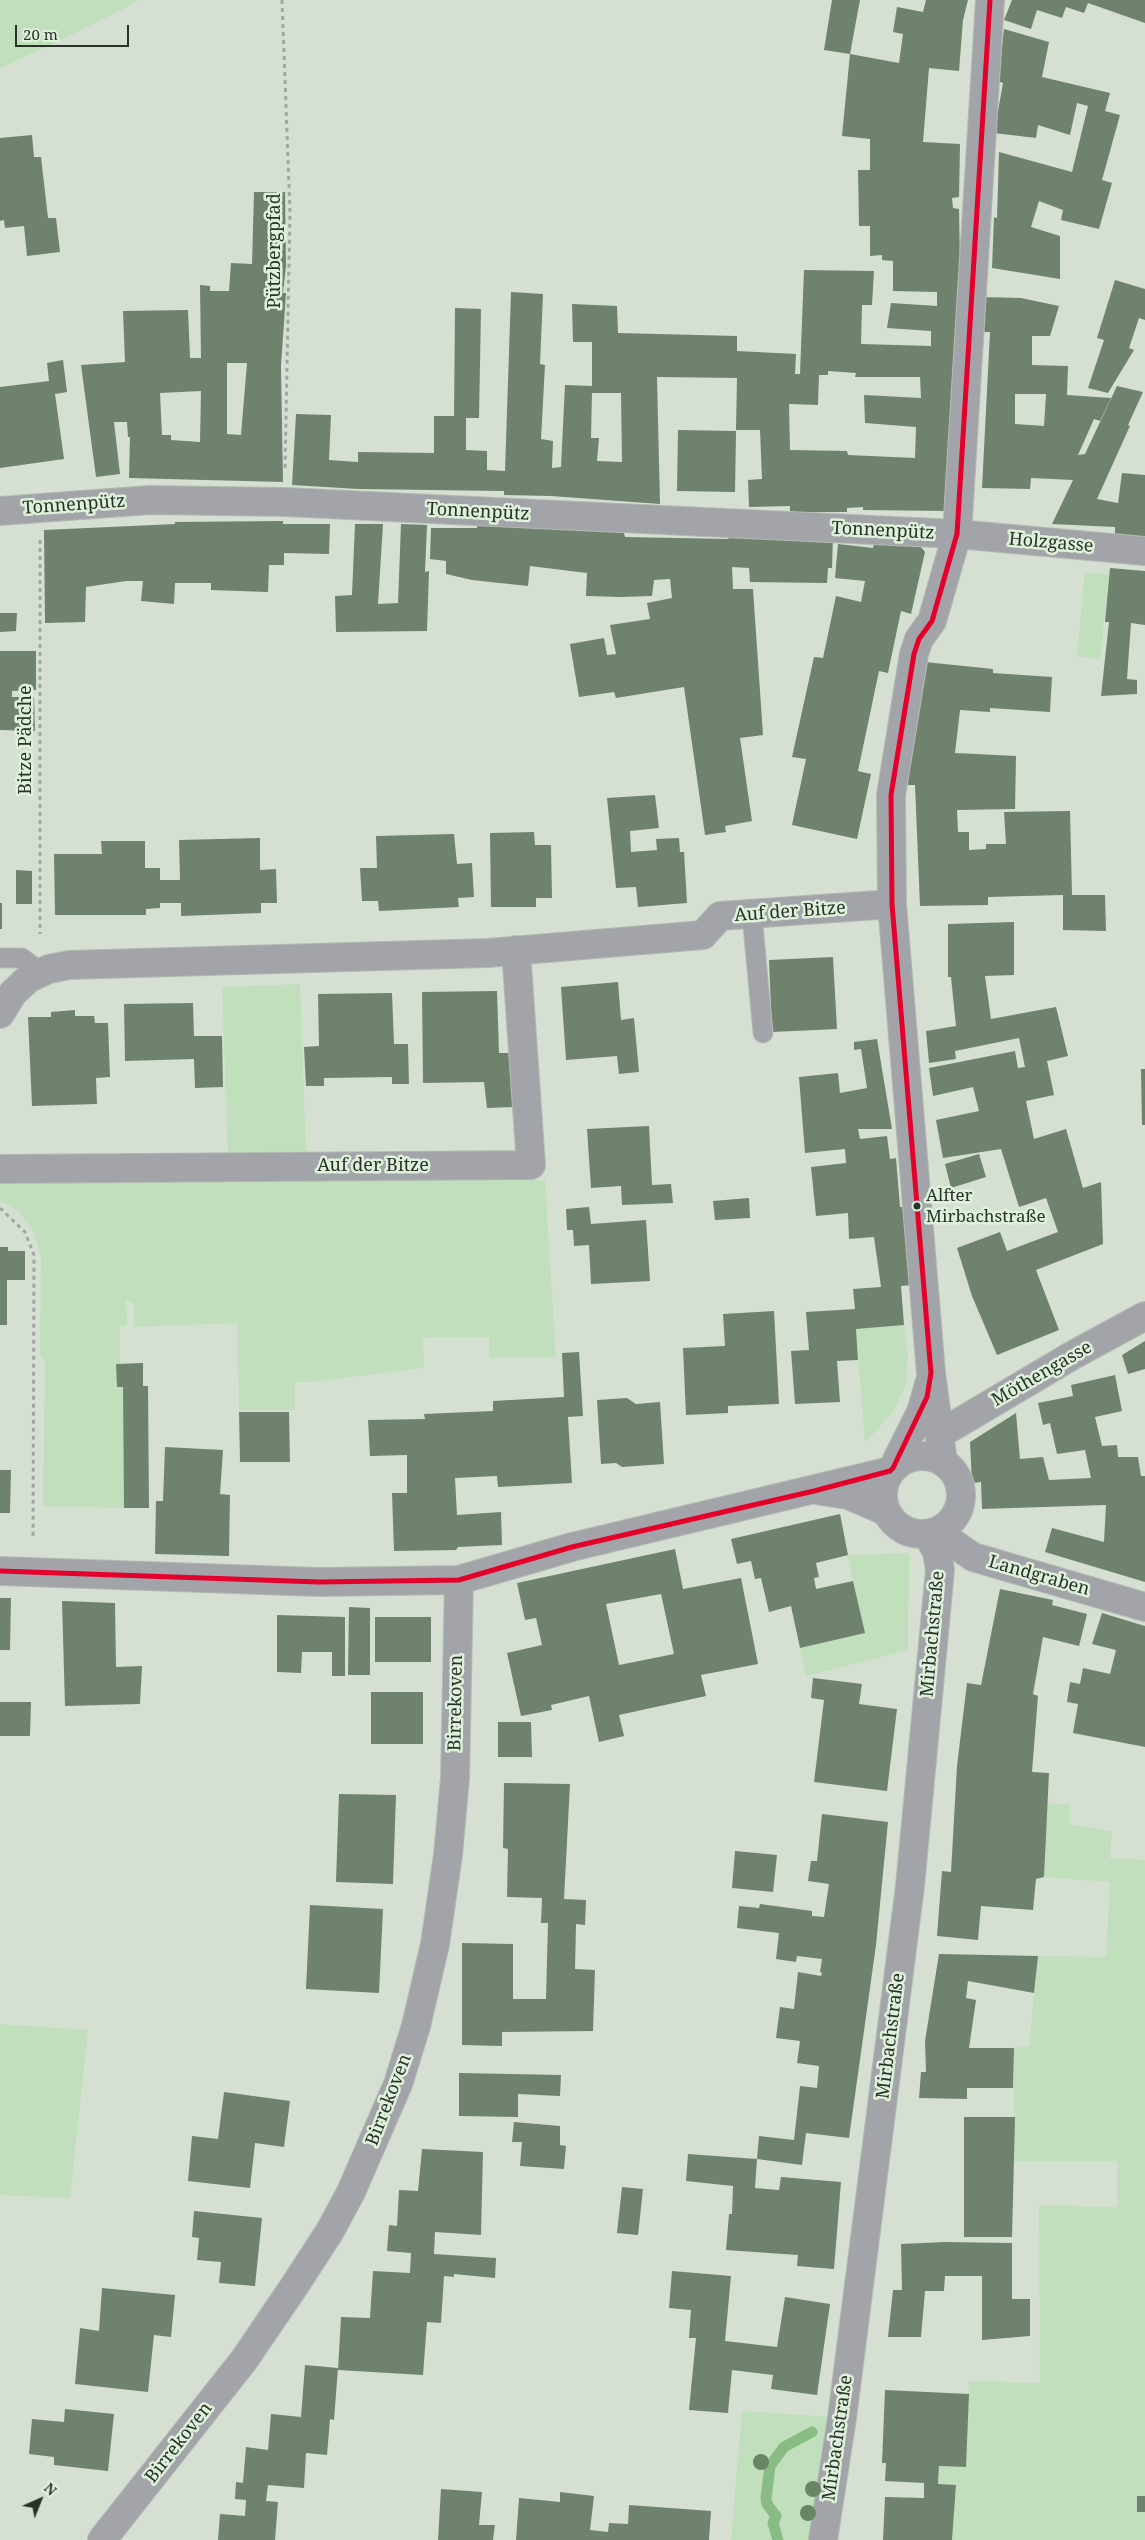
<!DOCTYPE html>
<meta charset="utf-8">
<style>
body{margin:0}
#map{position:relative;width:1145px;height:2540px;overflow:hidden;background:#d5e0d3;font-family:"Noto Serif",serif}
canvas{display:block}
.north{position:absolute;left:15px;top:2475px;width:50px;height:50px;-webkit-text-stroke:4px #def2db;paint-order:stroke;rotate:44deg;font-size:14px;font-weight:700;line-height:20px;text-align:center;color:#2a3129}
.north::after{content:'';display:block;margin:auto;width:18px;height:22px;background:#2a3129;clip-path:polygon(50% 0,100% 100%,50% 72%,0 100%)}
.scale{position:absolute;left:15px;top:25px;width:114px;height:22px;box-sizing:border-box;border:2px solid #2a3129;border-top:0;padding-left:6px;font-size:15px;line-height:18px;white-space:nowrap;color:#2a3129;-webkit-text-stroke:4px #def2db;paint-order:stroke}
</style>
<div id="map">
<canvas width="1145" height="2540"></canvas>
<div class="north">N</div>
<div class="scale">20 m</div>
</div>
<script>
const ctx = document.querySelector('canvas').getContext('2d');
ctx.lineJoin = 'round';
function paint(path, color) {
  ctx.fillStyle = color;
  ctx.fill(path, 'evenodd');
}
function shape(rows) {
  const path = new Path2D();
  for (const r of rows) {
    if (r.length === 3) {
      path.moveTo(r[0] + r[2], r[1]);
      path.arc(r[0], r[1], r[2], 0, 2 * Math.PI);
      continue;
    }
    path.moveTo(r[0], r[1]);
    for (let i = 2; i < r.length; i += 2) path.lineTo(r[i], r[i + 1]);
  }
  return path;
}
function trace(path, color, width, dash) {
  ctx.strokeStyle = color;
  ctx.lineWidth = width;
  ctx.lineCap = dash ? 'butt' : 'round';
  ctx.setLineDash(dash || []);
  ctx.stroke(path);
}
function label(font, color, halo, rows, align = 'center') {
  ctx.font = font + ' "Noto Serif",serif';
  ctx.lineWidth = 5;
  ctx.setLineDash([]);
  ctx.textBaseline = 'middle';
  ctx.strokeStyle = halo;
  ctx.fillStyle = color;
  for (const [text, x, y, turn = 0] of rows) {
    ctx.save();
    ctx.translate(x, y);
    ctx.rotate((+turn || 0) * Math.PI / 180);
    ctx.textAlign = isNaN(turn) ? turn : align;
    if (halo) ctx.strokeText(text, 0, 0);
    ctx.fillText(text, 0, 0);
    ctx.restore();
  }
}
paint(shape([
 [0,0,140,0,65,38,0,68],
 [1085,572,1109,575,1100,659,1077,656],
 [300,984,306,1151,228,1154,222,987],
 [8,1180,545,1180,556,1357,490,1358,489,1337,423,1338,424,1368,312,1382,295,1382,295,1410,239,1410,237,1323,134,1327,134,1302,126,1301,127,1325,120,1325,120,1364,116,1364,117,1386,123,1387,124,1508,43,1506,45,1361,40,1355,41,1259,35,1235,29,1224,18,1211,0,1201,0,1181],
 [904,1325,908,1356,906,1384,894,1411,865,1443,856,1329],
 [909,1553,908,1650,806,1676,800,1648,864,1633,848,1555],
 [1047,1803,1070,1805,1069,1824,1112,1831,1110,1858,1145,1860,1145,2496,1137,2496,1137,2511,1145,2512,1145,2540,952,2540,956,2485,938,2484,939,2466,966,2467,969,2381,1040,2383,1039,2205,1117,2207,1117,2161,1014,2161,1014,2048,1029,2046,1038,1956,1106,1957,1110,1882,1044,1877],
 [0,2024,88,2030,70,2198,0,2195],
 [742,2411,831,2417,809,2540,731,2540]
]), '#c1dfbd');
trace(shape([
 [778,2540,773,2523,776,2516,767,2504,766,2498,770,2466,784,2447,812,2432]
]), '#89bc84', 11);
paint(shape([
 [832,0,860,0,850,54,899,63,903,34,893,32,897,7,923,12,926,0,968,0,963,20,959,71,929,68,923,142,960,144,959,197,952,198,953,208,959,209,960,264,948,511,863,510,863,507,847,508,847,512,790,512,790,506,749,507,748,480,762,479,760,430,736,430,737,378,657,377,660,504,551,496,504,495,504,491,358,489,292,485,296,414,331,415,329,460,358,462,358,452,434,453,434,416,454,416,455,308,481,309,479,418,466,418,466,450,487,451,487,470,505,471,511,292,543,294,540,364,545,365,541,439,553,441,552,468,561,467,565,385,592,386,592,342,573,342,572,304,617,306,618,333,737,336,737,351,796,354,795,374,800,374,804,270,874,271,872,305,862,305,861,344,931,346,931,331,887,328,891,303,937,306,937,292,893,291,893,261,882,260,882,255,870,256,870,226,859,226,858,170,870,170,870,139,842,136,850,54,824,50],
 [828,371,856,373,855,377,920,377,921,398,864,395,865,423,916,427,915,458,848,455,847,451,790,450,789,404,818,405,819,375,828,375],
 [592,393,621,393,622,462,597,461,599,438,591,438],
 [1012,0,1145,0,1145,23,1088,3,1084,13,1066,7,1062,18,1037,10,1031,29,1004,20],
 [1004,29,1049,42,1042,77,1110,93,1105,111,1120,115,1102,180,1112,183,1099,229,1061,220,1063,210,1039,201,1031,227,1060,236,1060,279,992,268,994,217,997,218,999,152,1072,172,1088,106,1077,103,1070,135,1038,125,1036,138,994,133,1003,83,998,81],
 [32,135,34,157,41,157,48,218,56,218,60,252,27,256,24,226,5,228,4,220,0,221,0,138],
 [254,192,285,192,286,266,283,293,286,293,281,366,283,482,129,478,130,437,128,437,127,422,114,422,120,474,96,477,81,365,125,362,123,311,188,310,190,358,201,358,200,285,210,286,210,291,229,291,231,263,252,264],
 [227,363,247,363,241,435,227,434],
 [201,391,200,442,171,440,171,435,162,435,160,393],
 [1115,280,1145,289,1145,320,1139,318,1129,348,1134,350,1108,393,1088,388,1104,340,1097,338],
 [980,297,1021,298,1059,306,1050,336,1032,336,1032,365,1068,366,1067,395,1111,398,1100,421,1094,419,1078,455,1085,454,1117,386,1143,392,1128,425,1130,426,1097,499,1118,503,1122,473,1145,475,1145,537,1115,535,1115,527,1052,524,1073,480,1031,478,1030,489,982,488,990,332,981,332],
 [1015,394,1046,394,1044,426,1015,424],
 [63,360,67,392,55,394,64,459,0,468,0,387,49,381,47,363],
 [678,430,736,431,735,492,677,491],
 [478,518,624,533,625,537,729,539,728,538,833,536,832,568,828,568,827,583,750,582,749,568,732,567,733,589,753,589,763,735,740,738,752,821,725,826,726,832,705,835,684,687,616,698,614,692,579,697,570,644,604,638,607,655,616,654,610,625,650,619,647,603,672,598,670,579,654,580,652,596,621,597,586,596,587,573,530,566,528,586,472,580,446,574,446,561,430,559,431,528,477,528],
 [283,521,283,524,330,524,329,554,284,553,284,565,269,565,268,592,211,590,211,583,175,583,174,604,141,601,143,581,126,581,86,587,85,622,45,623,44,530,175,524,175,522],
 [355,524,383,524,378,604,398,603,401,524,427,525,425,572,429,571,427,631,336,632,335,596,352,595],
 [874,542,920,546,925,552,911,614,901,611,888,673,879,671,858,771,871,774,857,839,792,825,806,759,792,757,814,657,823,658,836,596,861,602,865,581,835,578,838,544,873,548],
 [1110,568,1145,571,1145,625,1131,623,1127,679,1137,680,1137,694,1101,696,1109,622,1105,622],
 [0,613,17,613,16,631,0,632],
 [0,651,36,651,36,690,12,691,12,697,34,697,35,731,0,730],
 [925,662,993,669,993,673,1052,677,1050,712,990,708,990,712,960,710,955,753,1016,756,1015,809,957,810,958,832,969,832,969,850,986,849,986,844,1006,844,1004,812,1070,811,1072,895,1105,895,1106,931,1063,930,1063,895,988,897,988,905,920,906,915,785,906,785],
 [655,795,659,828,630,831,631,852,657,850,656,839,679,838,680,852,684,852,687,903,638,907,636,887,616,888,607,798],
 [534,832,535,845,551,845,552,898,536,898,536,907,491,907,490,833],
 [454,834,457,864,472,863,474,897,458,898,459,907,379,911,378,901,362,901,360,868,377,868,376,836],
 [260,838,260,870,276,869,277,903,261,903,261,913,181,916,181,903,160,903,160,908,146,909,146,915,55,915,54,854,102,854,101,841,145,841,145,868,160,868,160,880,180,880,179,840],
 [16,870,32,871,32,904,16,904],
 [0,903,2,903,2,929,0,929],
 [1014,922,1014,975,985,976,991,1019,1056,1007,1068,1056,1047,1061,1054,1095,1026,1101,1034,1139,1066,1129,1083,1188,1101,1182,1103,1244,1036,1270,1059,1330,997,1355,972,1296,957,1248,1000,1232,1007,1251,1058,1232,1046,1198,1019,1207,1001,1149,943,1158,936,1120,979,1111,973,1087,933,1096,929,1068,1015,1051,1018,1068,1025,1067,1019,1038,955,1051,956,1059,929,1063,926,1031,956,1026,951,977,948,977,948,924],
 [833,957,837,1029,772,1032,769,960],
 [618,982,621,1020,634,1018,639,1072,619,1074,617,1056,566,1060,561,987],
 [497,991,499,1053,512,1053,514,1107,487,1108,484,1082,423,1083,422,992],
 [392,993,394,1044,408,1044,409,1084,392,1084,392,1077,324,1078,324,1086,306,1086,304,1047,319,1046,318,994],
 [193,1003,194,1036,222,1036,223,1087,195,1088,194,1059,125,1061,124,1004],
 [75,1010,75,1016,94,1016,95,1023,108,1023,110,1077,96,1078,97,1104,32,1106,28,1017,51,1017,51,1012],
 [877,1039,892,1129,858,1129,860,1139,887,1136,890,1159,896,1158,900,1207,904,1207,912,1285,901,1286,904,1325,856,1329,858,1360,837,1361,840,1402,795,1404,791,1351,809,1350,806,1312,855,1309,853,1289,881,1287,874,1237,849,1239,848,1213,816,1216,811,1167,846,1163,845,1149,805,1153,799,1077,838,1073,840,1093,867,1088,861,1049,854,1050,854,1042],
 [1141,1069,1145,1069,1145,1125,1142,1125],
 [649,1126,652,1185,671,1184,673,1203,622,1205,621,1186,591,1188,587,1129],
 [979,1154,986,1177,951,1188,945,1164],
 [749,1198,750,1218,715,1220,713,1201],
 [589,1207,591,1224,646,1220,650,1281,591,1284,589,1245,574,1246,573,1230,567,1230,566,1209],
 [0,1247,8,1247,8,1251,25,1251,25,1280,7,1280,7,1325,0,1325],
 [774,1311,779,1404,728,1406,728,1413,686,1415,683,1348,725,1346,723,1314],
 [1145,1341,1145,1369,1128,1374,1122,1355],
 [579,1352,583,1416,568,1417,572,1483,498,1487,497,1476,455,1478,457,1515,501,1512,502,1545,458,1547,456,1550,394,1551,392,1493,407,1493,407,1455,370,1456,368,1420,425,1419,424,1414,493,1411,493,1401,564,1397,562,1353],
 [143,1363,143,1386,148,1386,149,1508,124,1508,123,1387,117,1387,116,1364],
 [1115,1375,1122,1411,1095,1417,1102,1446,1117,1445,1118,1457,1138,1457,1141,1476,1145,1476,1145,1582,1045,1552,1052,1528,1104,1542,1106,1505,982,1509,981,1482,972,1483,970,1442,1016,1413,1020,1459,1043,1457,1049,1480,1091,1478,1085,1450,1057,1454,1050,1423,1043,1425,1038,1403,1073,1396,1071,1385],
 [627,1398,636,1404,660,1402,664,1464,622,1467,616,1463,601,1464,597,1400],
 [239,1412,289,1412,290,1462,240,1462],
 [165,1447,223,1450,220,1494,230,1495,229,1556,155,1554,156,1501,163,1501],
 [0,1470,11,1470,10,1513,0,1513],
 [840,1514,848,1555,816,1563,819,1577,814,1578,816,1589,853,1581,865,1633,800,1648,791,1606,769,1612,761,1578,755,1579,751,1561,737,1564,731,1539],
 [675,1549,683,1589,741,1578,758,1664,701,1675,706,1696,619,1715,624,1736,599,1742,589,1696,551,1705,552,1710,521,1716,507,1653,542,1645,536,1618,525,1620,517,1583],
 [661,1594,674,1654,619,1665,606,1604],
 [1000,1589,1053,1600,1052,1605,1087,1614,1079,1646,1043,1637,1033,1694,1038,1696,1032,1772,1049,1773,1044,1877,1036,1879,1033,1910,981,1906,978,1940,937,1936,942,1871,951,1872,957,1766,967,1683,981,1685],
 [0,1598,11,1598,10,1650,0,1650],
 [62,1601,115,1603,116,1667,142,1666,140,1704,65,1706],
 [349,1607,370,1608,370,1675,348,1675],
 [1102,1613,1145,1626,1145,1747,1073,1733,1078,1704,1067,1702,1070,1682,1080,1684,1083,1668,1110,1674,1116,1650,1092,1644],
 [277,1615,345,1617,345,1676,332,1676,332,1652,302,1652,301,1673,277,1672],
 [375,1617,431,1617,431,1662,375,1662],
 [813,1678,862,1684,859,1704,897,1709,887,1791,814,1782,824,1700,811,1698],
 [371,1692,423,1692,423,1744,371,1744],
 [0,1702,31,1702,30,1736,0,1736],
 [498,1722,531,1722,532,1757,498,1757],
 [504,1783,570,1784,564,1899,586,1900,585,1925,576,1924,575,1969,595,1970,593,2031,502,2032,502,2046,462,2045,462,1943,513,1944,513,1999,546,1999,548,1923,541,1923,542,1898,507,1897,508,1849,503,1848],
 [339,1794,396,1795,393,1884,336,1882],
 [822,1814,888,1822,876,1945,849,2138,806,2133,802,2165,757,2159,755,2188,779,2190,781,2177,841,2182,834,2269,797,2266,798,2255,726,2250,729,2214,732,2214,733,2186,686,2181,688,2154,757,2159,759,2136,794,2140,800,2086,817,2088,819,2066,797,2063,800,2041,776,2038,780,2007,794,2009,798,1972,821,1976,822,1973,820,1972,822,1959,797,1956,796,1962,776,1959,779,1933,737,1928,739,1906,759,1908,760,1904,812,1911,812,1916,824,1917,829,1884,808,1881,811,1861,817,1861],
 [735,1851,777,1855,773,1892,732,1888],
 [310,1905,383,1909,379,1993,306,1989],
 [939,1954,1038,1956,1034,1993,968,1981,966,1998,976,2000,969,2048,1014,2048,1013,2088,967,2088,967,2099,919,2098,921,2072,926,2072,925,2041],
 [459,2073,561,2075,560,2096,518,2094,518,2117,459,2116],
 [224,2092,290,2101,284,2147,255,2143,250,2188,188,2181,192,2136,218,2139],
 [964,2117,1015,2117,1012,2237,964,2237],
 [514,2122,560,2126,560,2145,566,2146,564,2169,520,2166,522,2142,512,2142],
 [422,2149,483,2152,481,2235,435,2232,434,2254,496,2258,495,2278,454,2274,454,2277,444,2276,441,2323,427,2322,423,2375,338,2370,341,2317,370,2318,373,2271,410,2273,411,2253,387,2251,389,2225,397,2226,399,2190,418,2191],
 [622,2187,643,2189,638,2235,617,2233],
 [194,2211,262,2218,255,2286,219,2283,221,2262,197,2260,199,2238,192,2237],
 [945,2242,1012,2243,1012,2299,1030,2299,1030,2336,982,2340,982,2276,945,2276,944,2291,925,2291,921,2337,888,2337,893,2290,902,2290,901,2244],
 [672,2271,731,2276,725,2341,777,2347,785,2297,830,2304,817,2395,771,2389,773,2375,732,2370,728,2413,689,2410,696,2338,689,2338,691,2310,669,2308],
 [102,2288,175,2295,171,2337,154,2335,148,2392,75,2384,80,2328,99,2331],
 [305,2365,338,2368,334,2420,330,2419,327,2455,306,2453,304,2488,268,2485,266,2501,278,2502,275,2540,218,2540,220,2514,245,2516,246,2500,235,2499,236,2482,243,2483,246,2447,268,2450,271,2414,301,2417],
 [885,2390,969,2394,966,2467,939,2466,938,2484,956,2485,952,2540,883,2540,885,2497,924,2498,924,2483,885,2481,886,2463,882,2463],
 [65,2409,114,2414,108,2471,54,2465,54,2457,29,2454,32,2419,64,2422],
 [441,2489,482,2492,479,2525,495,2525,493,2540,438,2540],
 [560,2492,594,2496,590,2530,608,2532,609,2523,628,2524,629,2505,711,2511,709,2540,516,2540,519,2498,560,2502],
 [1137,2496,1145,2496,1145,2512,1137,2512]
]), '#6f826d');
const lane = shape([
 [752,915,763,1033],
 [0,958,22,958,40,972]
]);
const street = shape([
 [0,511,150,500,285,502,957,534,1145,551],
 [0,1014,13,993,29,978,49,969,69,965,488,953,703,935,720,916,892,904],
 [0,1169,531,1165,516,950],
 [940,1434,1073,1355,1145,1316],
 [922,1495,39],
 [943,1462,931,1373,892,904,891,795,914,654,919,639,932,621,957,534,990,0],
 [893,1468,921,1412,929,1384],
 [821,1491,848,1495,885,1511],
 [940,1530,950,1541,973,1557,1145,1607],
 [0,1571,319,1582,459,1580,572,1547,890,1471],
 [102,2540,244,2360,295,2285,330,2231,351,2192,398,2084,416,2026,435,1944,448,1855,455,1778,459,1580],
 [823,2540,842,2418,910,1886,940,1570,937,1552,927,1534]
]);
trace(lane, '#b4bcb2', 21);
trace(street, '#b4bcb2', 30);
trace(shape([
 [282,0,290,212,285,469],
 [40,540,40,934],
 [0,1208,25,1232,34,1255,33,1539]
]), '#a2a5a6', 3, [4, 4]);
trace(lane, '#a2a4aa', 19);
trace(street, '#a2a4aa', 28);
trace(shape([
 [0,1571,319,1582,459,1580,572,1547,814,1491,890,1471,893,1468,927,1397,931,1373,892,904,891,795,914,654,919,639,932,621,957,534,990,0]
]), '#e4002b', 5);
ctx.fillStyle = '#688664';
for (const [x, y] of [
 [761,2462],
 [813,2489],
 [808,2513]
]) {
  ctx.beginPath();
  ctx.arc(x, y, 8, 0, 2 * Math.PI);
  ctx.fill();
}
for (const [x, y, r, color] of [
 [917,1206,4.5,"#2a3129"]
]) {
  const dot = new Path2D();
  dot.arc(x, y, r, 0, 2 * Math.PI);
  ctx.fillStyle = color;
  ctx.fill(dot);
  trace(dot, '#def2db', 2);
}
label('17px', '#2a3129', '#def2db', [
 ["Alfter",926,1196],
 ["Mirbachstraße",926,1217]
], 'left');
label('18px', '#2a3129', '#def2db', [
 ["Pützbergpfad",275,251,-90],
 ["Tonnenpütz",74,505,-4],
 ["Tonnenpütz",478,512,3],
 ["Tonnenpütz",883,531,3],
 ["Holzgasse",1051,543,5],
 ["Bitze Pädche",26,740,-90],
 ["Auf der Bitze",790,912,-4],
 ["Auf der Bitze",373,1166],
 ["Möthengasse",1042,1374,-30],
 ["Landgraben",1039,1576,16],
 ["Mirbachstraße",933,1634,-85],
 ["Birrekoven",456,1703,-89],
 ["Mirbachstraße",891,2036,-83],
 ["Birrekoven",389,2100,-69],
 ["Mirbachstraße",838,2438,-82],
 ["Birrekoven",179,2443,-52]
]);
</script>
